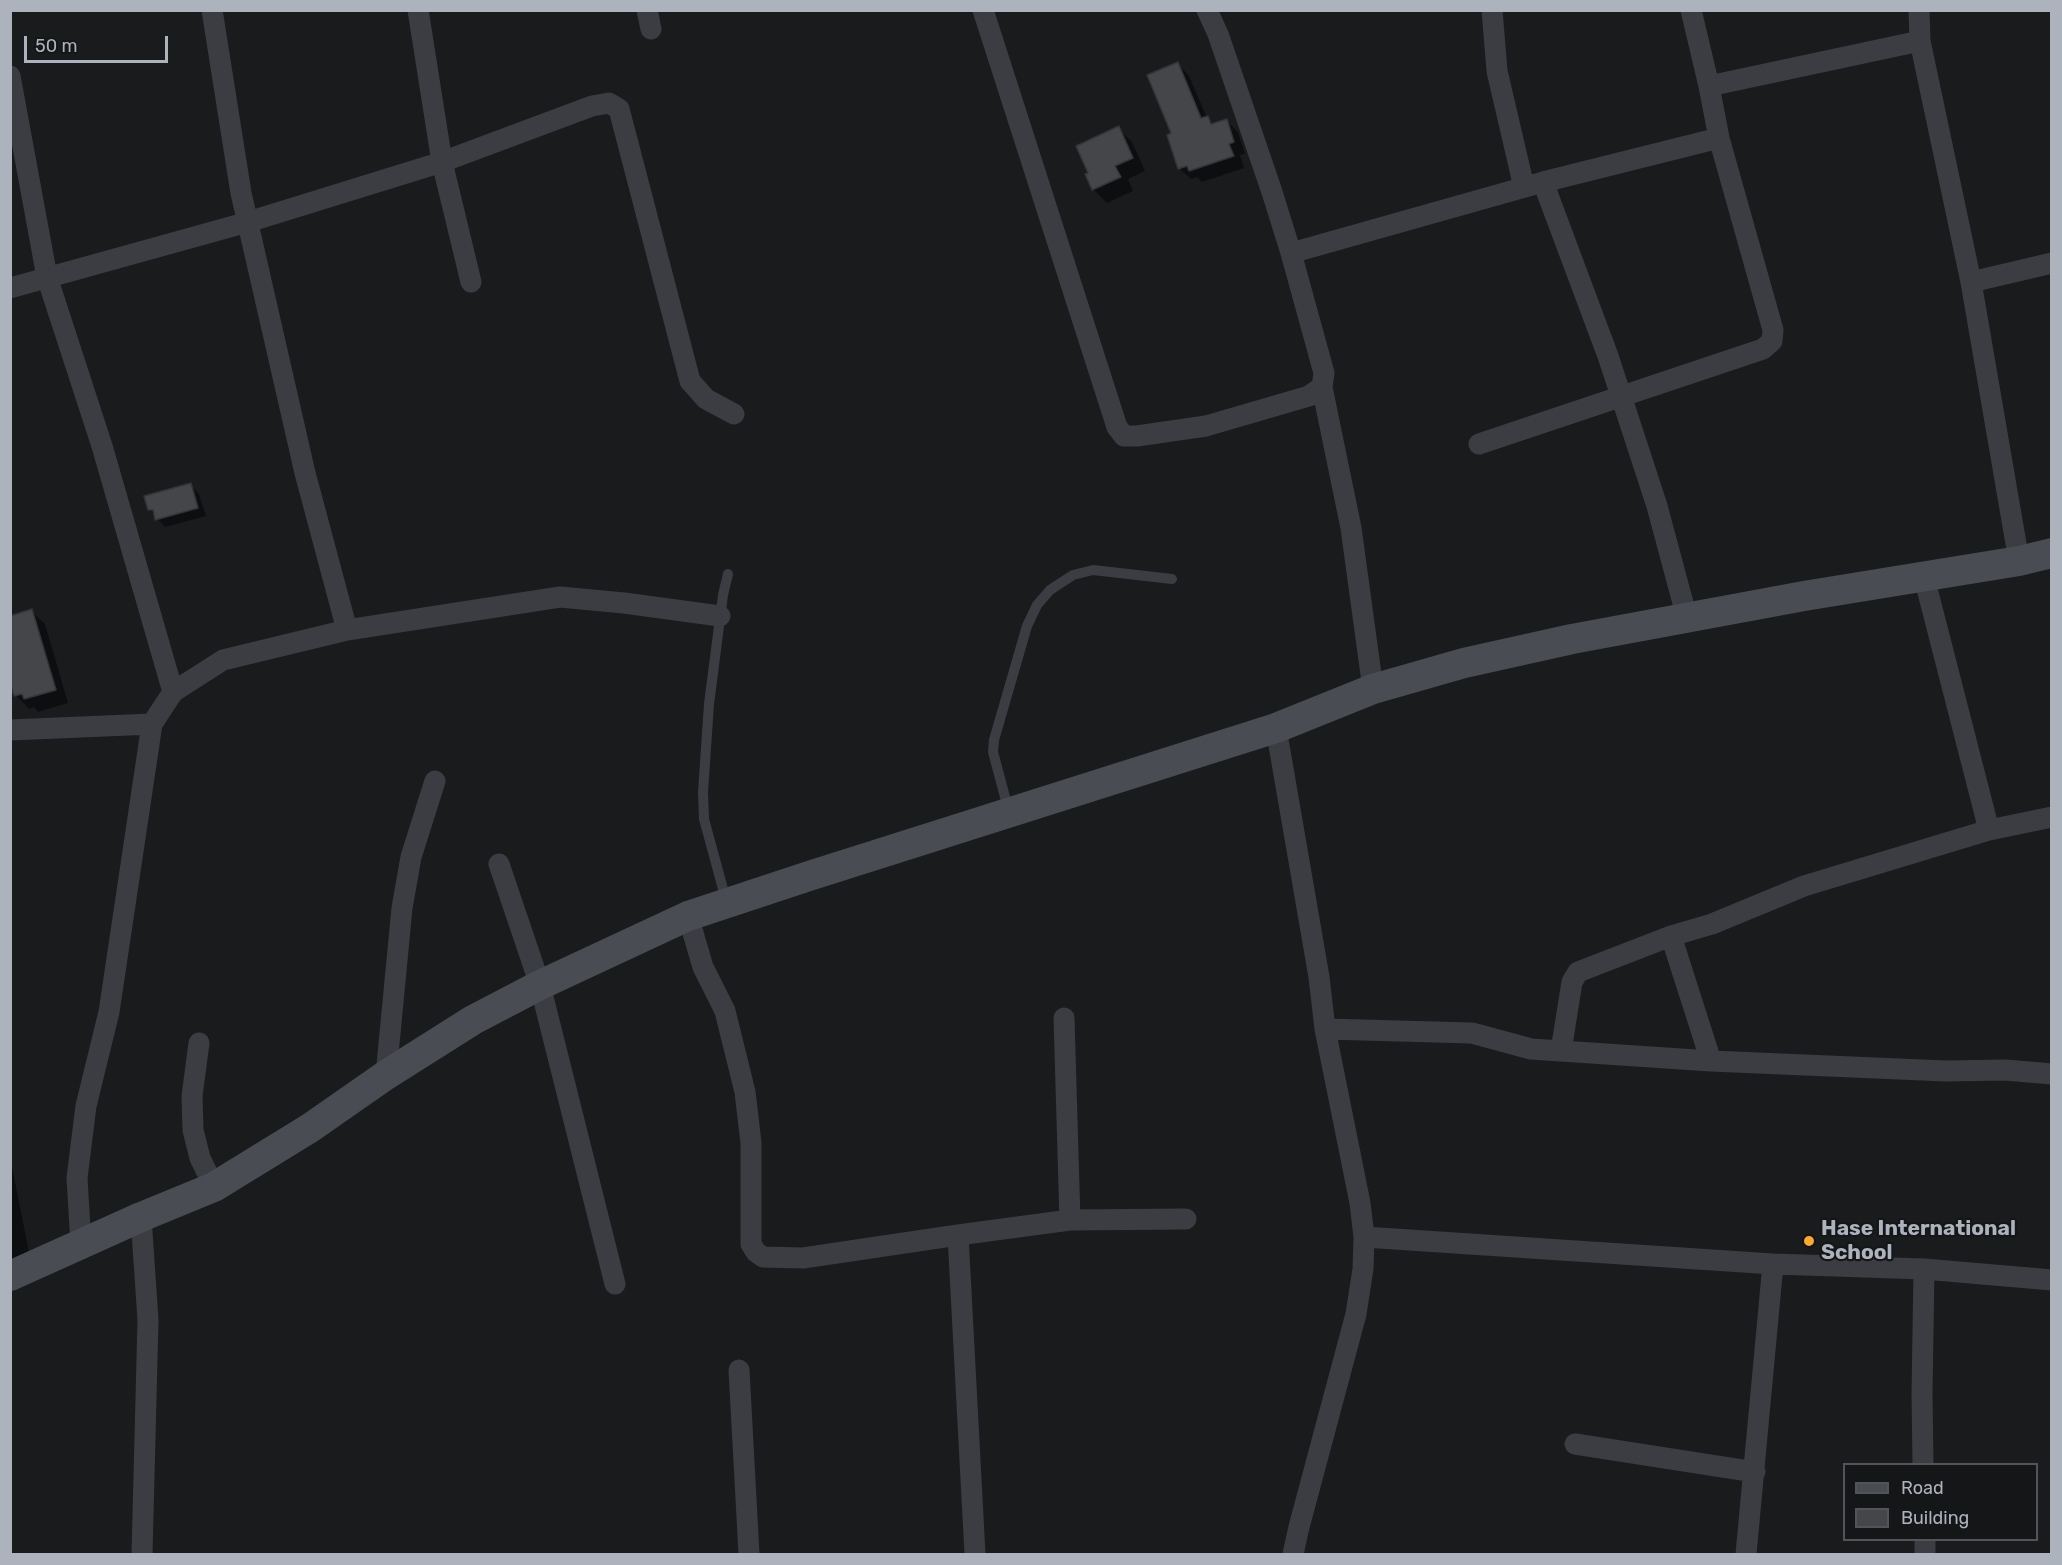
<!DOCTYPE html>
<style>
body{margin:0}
#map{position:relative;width:2062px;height:1565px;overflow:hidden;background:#1a1b1d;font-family:Rubik,sans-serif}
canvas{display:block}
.frame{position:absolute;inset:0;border:12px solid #acb3bd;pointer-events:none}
.legend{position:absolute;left:1843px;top:1463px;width:195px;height:78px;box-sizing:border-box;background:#151618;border:2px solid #51555a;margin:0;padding:8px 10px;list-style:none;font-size:18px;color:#acb3bd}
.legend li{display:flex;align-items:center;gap:12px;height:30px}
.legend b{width:30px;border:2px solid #51555a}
.scale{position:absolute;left:24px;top:36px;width:144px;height:27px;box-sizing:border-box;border:3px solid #acb3bd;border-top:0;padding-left:8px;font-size:18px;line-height:21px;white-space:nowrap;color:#acb3bd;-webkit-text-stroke:4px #151618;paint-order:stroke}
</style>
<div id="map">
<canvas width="2062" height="1565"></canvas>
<div class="frame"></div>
<ul class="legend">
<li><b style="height:8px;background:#494c53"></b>Road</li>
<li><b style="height:16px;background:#44464a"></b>Building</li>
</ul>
<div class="scale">50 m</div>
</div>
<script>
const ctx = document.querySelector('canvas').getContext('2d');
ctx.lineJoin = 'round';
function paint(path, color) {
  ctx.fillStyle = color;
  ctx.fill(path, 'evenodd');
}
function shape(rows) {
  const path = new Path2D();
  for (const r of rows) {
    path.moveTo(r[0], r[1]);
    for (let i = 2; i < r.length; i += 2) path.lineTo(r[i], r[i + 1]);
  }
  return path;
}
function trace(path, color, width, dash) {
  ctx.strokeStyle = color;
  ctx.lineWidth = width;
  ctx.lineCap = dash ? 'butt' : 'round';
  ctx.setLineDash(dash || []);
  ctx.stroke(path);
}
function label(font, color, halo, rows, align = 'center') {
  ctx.font = font + ' Rubik,sans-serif';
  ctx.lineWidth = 4.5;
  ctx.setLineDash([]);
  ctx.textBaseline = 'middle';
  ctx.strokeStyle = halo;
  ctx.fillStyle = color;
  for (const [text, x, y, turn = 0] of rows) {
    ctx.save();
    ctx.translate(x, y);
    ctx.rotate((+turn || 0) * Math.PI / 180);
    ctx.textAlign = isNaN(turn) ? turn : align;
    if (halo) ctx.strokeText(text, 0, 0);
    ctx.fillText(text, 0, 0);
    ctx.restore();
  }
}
paint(shape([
 [1178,64,1189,76,1207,118,1214,124,1226,120,1238,132,1245,154,1240,155,1244,168,1202,182,1197,177,1191,179,1179,168,1173,134],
 [1118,128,1132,142,1145,171,1128,179,1133,191,1107,203,1093,189],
 [191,485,199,494,206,516,165,527,149,509],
 [31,611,45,624,68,703,38,712,34,707,29,709,16,695],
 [10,1157,32,1267,10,1271]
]), '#0007');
const building = shape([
 [1178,62,1201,118,1208,116,1211,124,1227,119,1234,142,1229,144,1234,156,1189,171,1187,166,1178,169,1167,135,1171,133,1147,75,1178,62],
 [1119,126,1133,158,1115,166,1121,177,1092,190,1085,174,1088,173,1076,146,1119,126],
 [191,483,198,508,155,520,153,510,148,510,144,496,191,483],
 [32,609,56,690,24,699,22,694,14,696,10,683,10,616,32,609]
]);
paint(building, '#44464a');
trace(building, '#343539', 1.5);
trace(shape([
 [1009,812,993,752,994,740,1027,626,1037,605,1050,590,1073,575,1093,570,1172,579],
 [726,900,704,819,703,792,709,704,723,595,728,574]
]), '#3b3d42', 10);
trace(shape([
 [212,10,241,193,305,473,347,630],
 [418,10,442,162,592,106,609,103,619,109,690,381,706,399,734,414],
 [647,10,651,29],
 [983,10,1117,427,1124,436,1137,436,1206,426,1309,396,1322,387,1324,373,1291,253,1272,192,1218,34,1207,10],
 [1492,10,1497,71,1524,187],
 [1919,10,1920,41,1971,282],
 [10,76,47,277,102,446,173,692],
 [1709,86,1920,41],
 [1543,182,1608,356,1657,506,1687,618],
 [1291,253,1543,182,1719,138],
 [10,288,248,222,442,162,471,282],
 [1322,387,1351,528,1373,689],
 [1479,444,1763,349,1772,341,1773,330,1719,138,1709,86,1691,10],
 [2019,561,1971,282,2052,263],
 [1924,577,1989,830],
 [1276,728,1319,977,1325,1029,1360,1203,1364,1237,1363,1269,1356,1314,1299,1527,1293,1554],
 [10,730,152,724],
 [499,864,540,985,615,1284],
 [688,916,703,967,725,1011,745,1092,751,1143,751,1244,756,1252,763,1257,803,1258,958,1235],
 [1671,936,1711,1061],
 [1064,1018,1070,1220],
 [1325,1029,1472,1033,1531,1049,1711,1061,1946,1071,2005,1070,2052,1074],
 [199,1043,192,1096,193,1130,200,1158,214,1187],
 [1561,1051,1572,982,1578,972,1671,936,1712,924,1804,886,1989,830,2052,817],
 [386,1075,402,908,411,857,435,781],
 [141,1217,148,1320,142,1554],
 [1364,1237,1773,1264,1924,1269,2052,1280],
 [81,1245,77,1178,86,1106,109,1012,152,724,173,692,223,660,347,630,560,597,624,603,720,616],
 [739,1370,749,1554],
 [1575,1444,1755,1472],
 [1923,1464,1922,1394,1924,1269],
 [1925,1540,1925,1554],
 [975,1554,958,1235,1070,1220,1186,1219],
 [1746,1554,1773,1264]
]), '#3b3d42', 21);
trace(shape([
 [10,1276,141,1217,214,1187,310,1128,386,1075,473,1020,540,985,688,916,809,876,1276,728,1373,689,1464,663,1572,639,1804,596,2019,561,2052,553]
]), '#494c53', 30);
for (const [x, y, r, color] of [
 [1809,1241,6,"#fea731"]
]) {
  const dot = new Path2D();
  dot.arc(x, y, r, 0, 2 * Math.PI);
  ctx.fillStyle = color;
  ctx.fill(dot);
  trace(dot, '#151618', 2);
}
label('bold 21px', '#acb3bd', '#151618', [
 ["Hase International",1821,1229],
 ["School",1821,1253]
], 'left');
</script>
